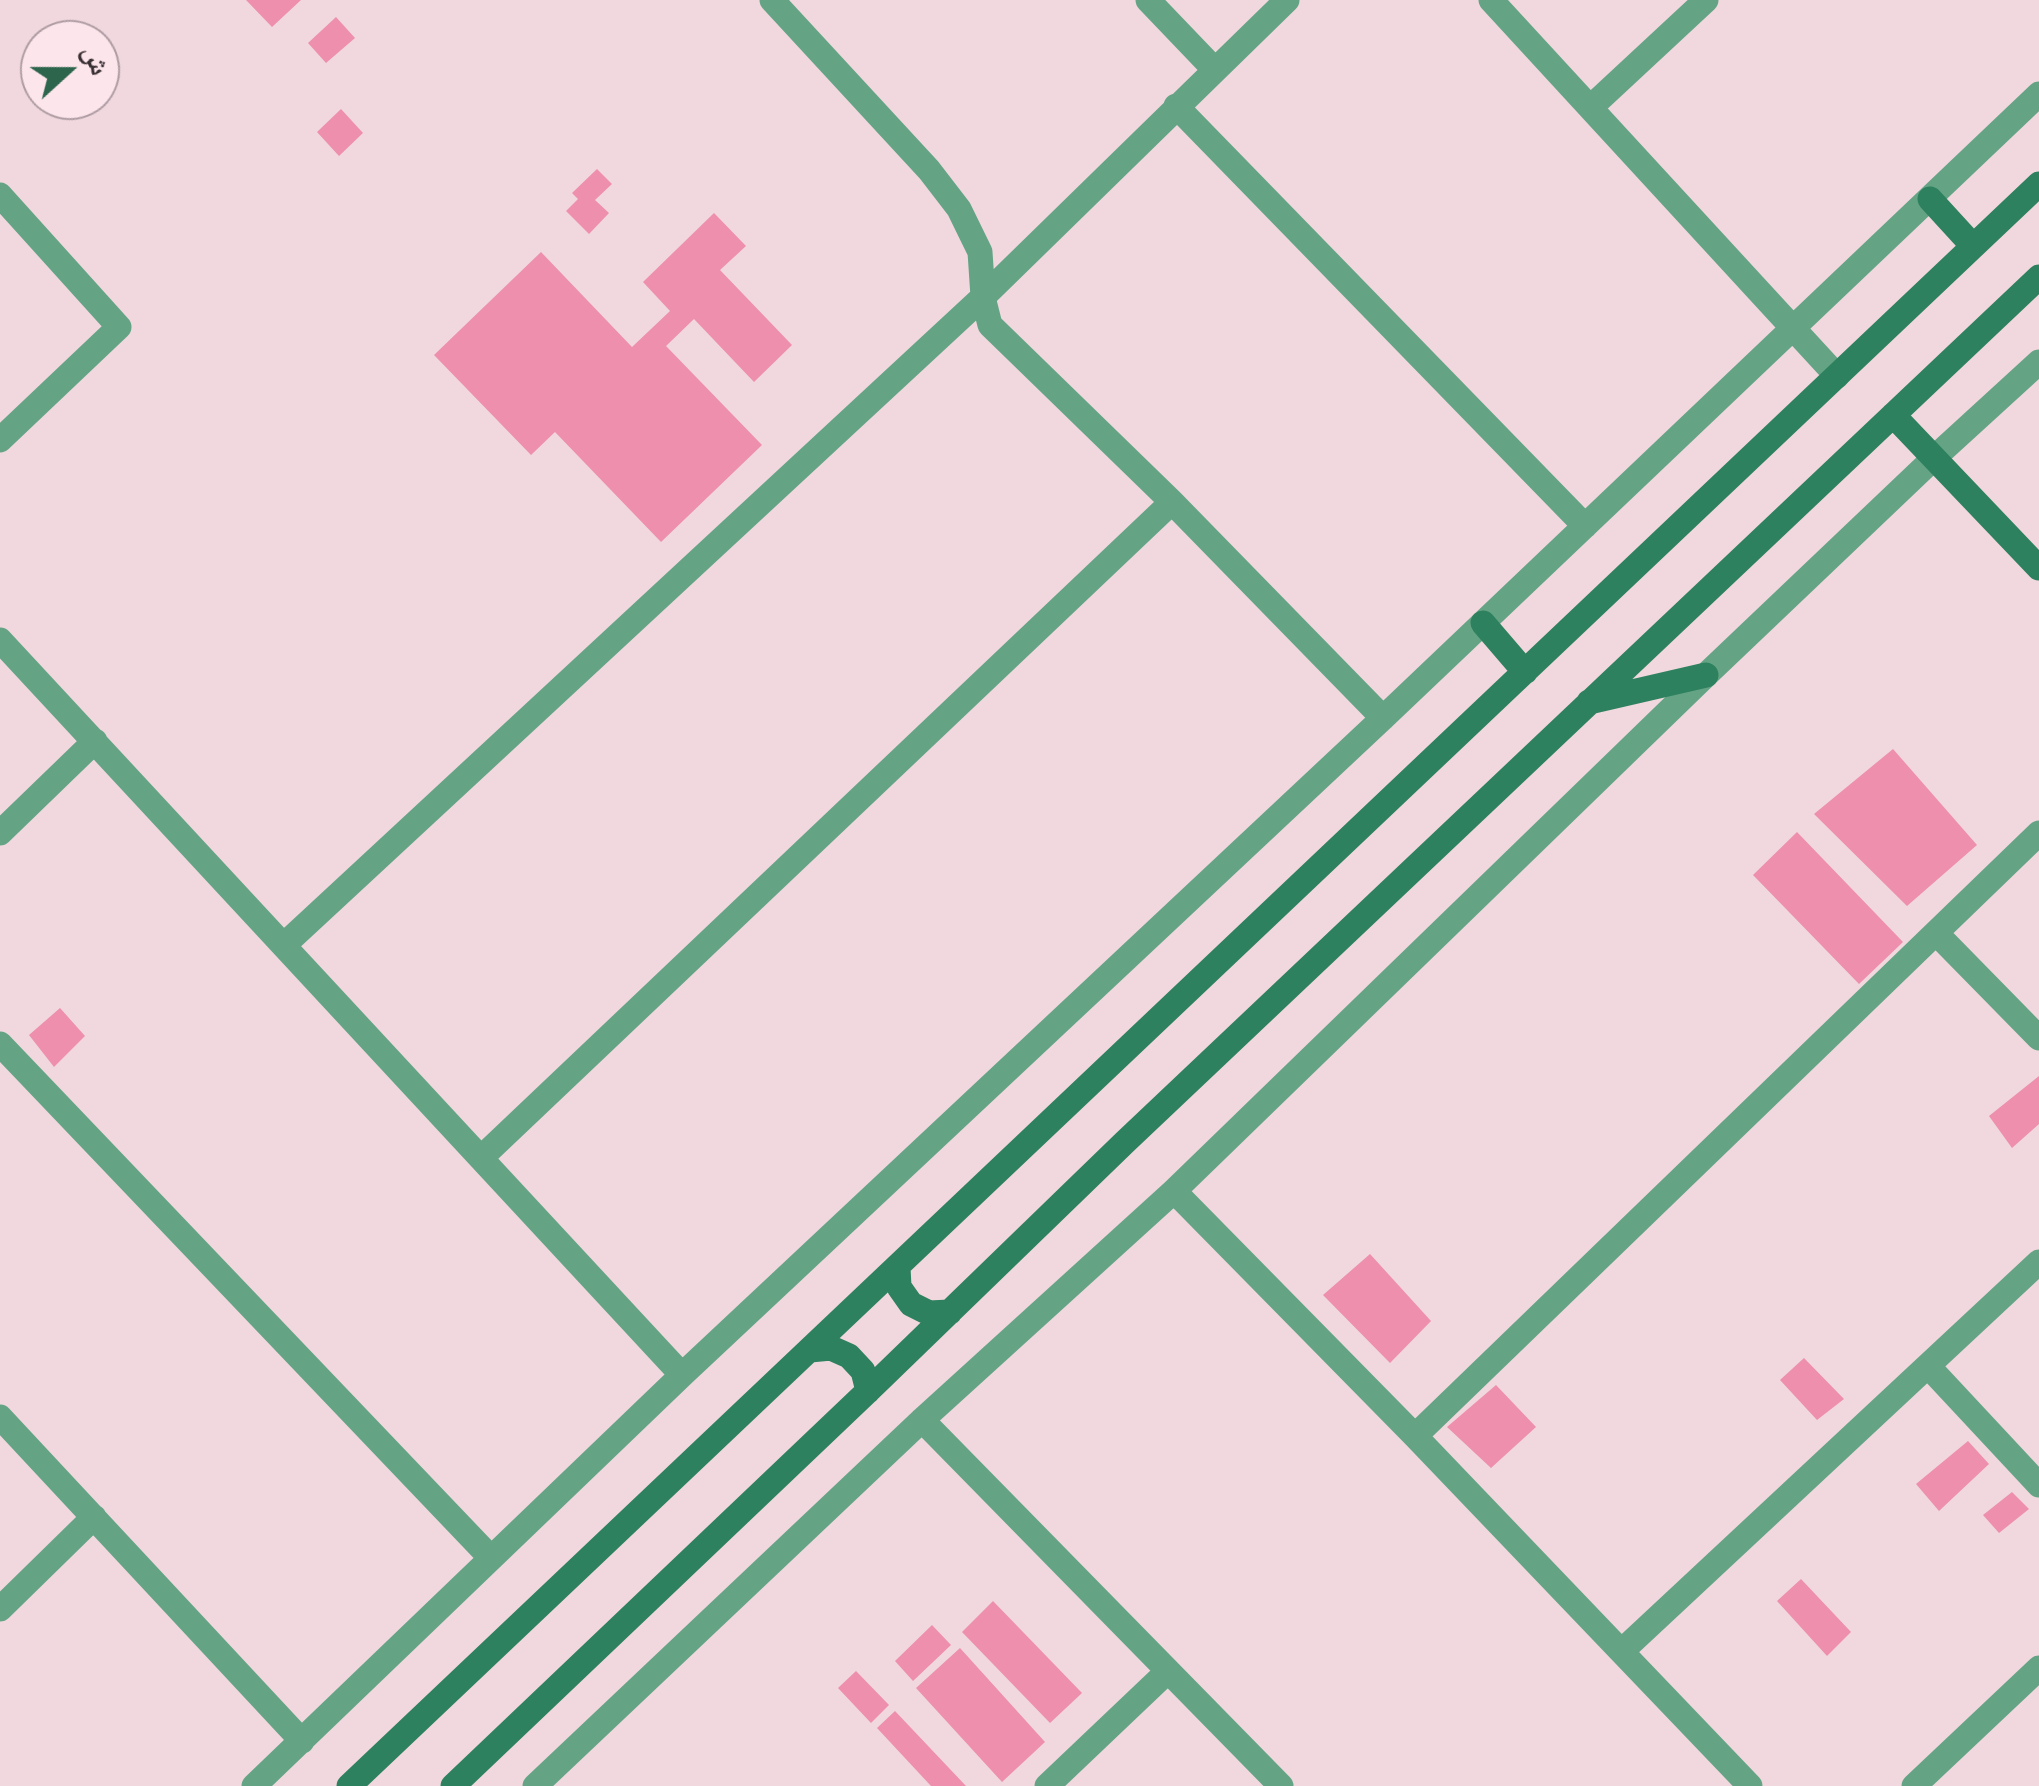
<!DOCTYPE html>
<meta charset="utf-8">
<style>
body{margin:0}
#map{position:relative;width:2039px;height:1786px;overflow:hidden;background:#f0d8de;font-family:"Nunito Sans","Noto Naskh Arabic",sans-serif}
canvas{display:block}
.north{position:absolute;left:20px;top:20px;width:100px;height:100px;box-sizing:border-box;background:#fde5ec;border:2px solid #ae9ca2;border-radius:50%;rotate:69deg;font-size:28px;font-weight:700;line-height:40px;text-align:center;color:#382f32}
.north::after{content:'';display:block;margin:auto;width:35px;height:45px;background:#2d644c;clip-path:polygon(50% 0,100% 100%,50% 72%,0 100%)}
</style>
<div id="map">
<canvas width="2039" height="1786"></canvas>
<div class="north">ش</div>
</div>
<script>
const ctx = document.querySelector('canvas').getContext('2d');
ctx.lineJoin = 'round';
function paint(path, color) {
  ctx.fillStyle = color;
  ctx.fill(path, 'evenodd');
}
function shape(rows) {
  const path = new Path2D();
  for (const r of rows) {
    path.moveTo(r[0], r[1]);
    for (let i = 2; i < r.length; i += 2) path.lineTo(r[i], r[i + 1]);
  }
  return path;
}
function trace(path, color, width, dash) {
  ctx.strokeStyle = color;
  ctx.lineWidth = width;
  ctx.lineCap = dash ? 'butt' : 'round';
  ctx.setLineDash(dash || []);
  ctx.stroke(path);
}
paint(shape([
 [246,0,301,0,272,27],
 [336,17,355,38,326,63,308,43],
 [341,109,363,133,339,156,317,132],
 [597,169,612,184,595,200,609,213,589,234,566,211,578,199,572,193],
 [714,213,746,246,720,270,792,345,754,382,694,319,666,346,762,445,661,542,555,432,531,455,434,355,541,252,632,347,670,311,643,282],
 [1893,749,1977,845,1907,906,1814,814],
 [1797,832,1903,942,1859,984,1753,875],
 [60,1008,85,1036,54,1067,29,1035],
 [2039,1076,2039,1124,2012,1148,1989,1116],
 [1370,1254,1431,1321,1390,1363,1323,1295],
 [1804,1358,1844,1399,1817,1420,1780,1380],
 [1496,1385,1536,1427,1491,1468,1447,1427],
 [1968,1441,1989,1464,1939,1511,1916,1484],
 [2012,1492,2029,1509,1999,1533,1983,1515],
 [1801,1579,1851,1632,1827,1656,1777,1601],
 [993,1601,1082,1693,1050,1723,962,1632],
 [932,1625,951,1645,913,1681,895,1661],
 [960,1648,1045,1742,1002,1782,916,1688],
 [856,1671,889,1705,871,1723,838,1688],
 [895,1711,966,1786,931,1786,877,1728]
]), '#ed8fad');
trace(shape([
 [772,0,929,170,959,209,980,252,983,297,990,325,1172,502,1383,718],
 [1148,0,1214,69],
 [1491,0,1837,376],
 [1176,106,1585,526],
 [1591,107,1706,0],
 [0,195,119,327,0,440],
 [0,640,682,1375],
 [0,833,95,741],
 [1936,933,2039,1038],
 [284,945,983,297,1287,0],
 [0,1044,490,1557],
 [482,1157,1172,502],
 [1174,1191,1415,1436,1750,1786],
 [1928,1366,2039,1485],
 [0,1417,302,1741],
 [922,1420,1281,1786],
 [1415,1436,2039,833],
 [0,1609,94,1517],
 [1623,1650,2039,1262],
 [254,1786,682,1375,1383,718,2039,94],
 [535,1786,922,1420,1174,1191,1706,675,1934,458,2039,362],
 [1047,1786,1168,1671],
 [1914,1786,2039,1668]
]), '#64a485', 25);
trace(shape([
 [1930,199,1973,246],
 [1893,415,2039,568],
 [1483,623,1525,672],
 [1589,702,1706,675],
 [898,1267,899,1287,911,1304,929,1313,950,1312],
 [810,1350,831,1348,849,1356,863,1371,868,1391],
 [349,1786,2039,184],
 [453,1786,868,1391,1125,1142,2039,277]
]), '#2e815f', 25);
</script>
